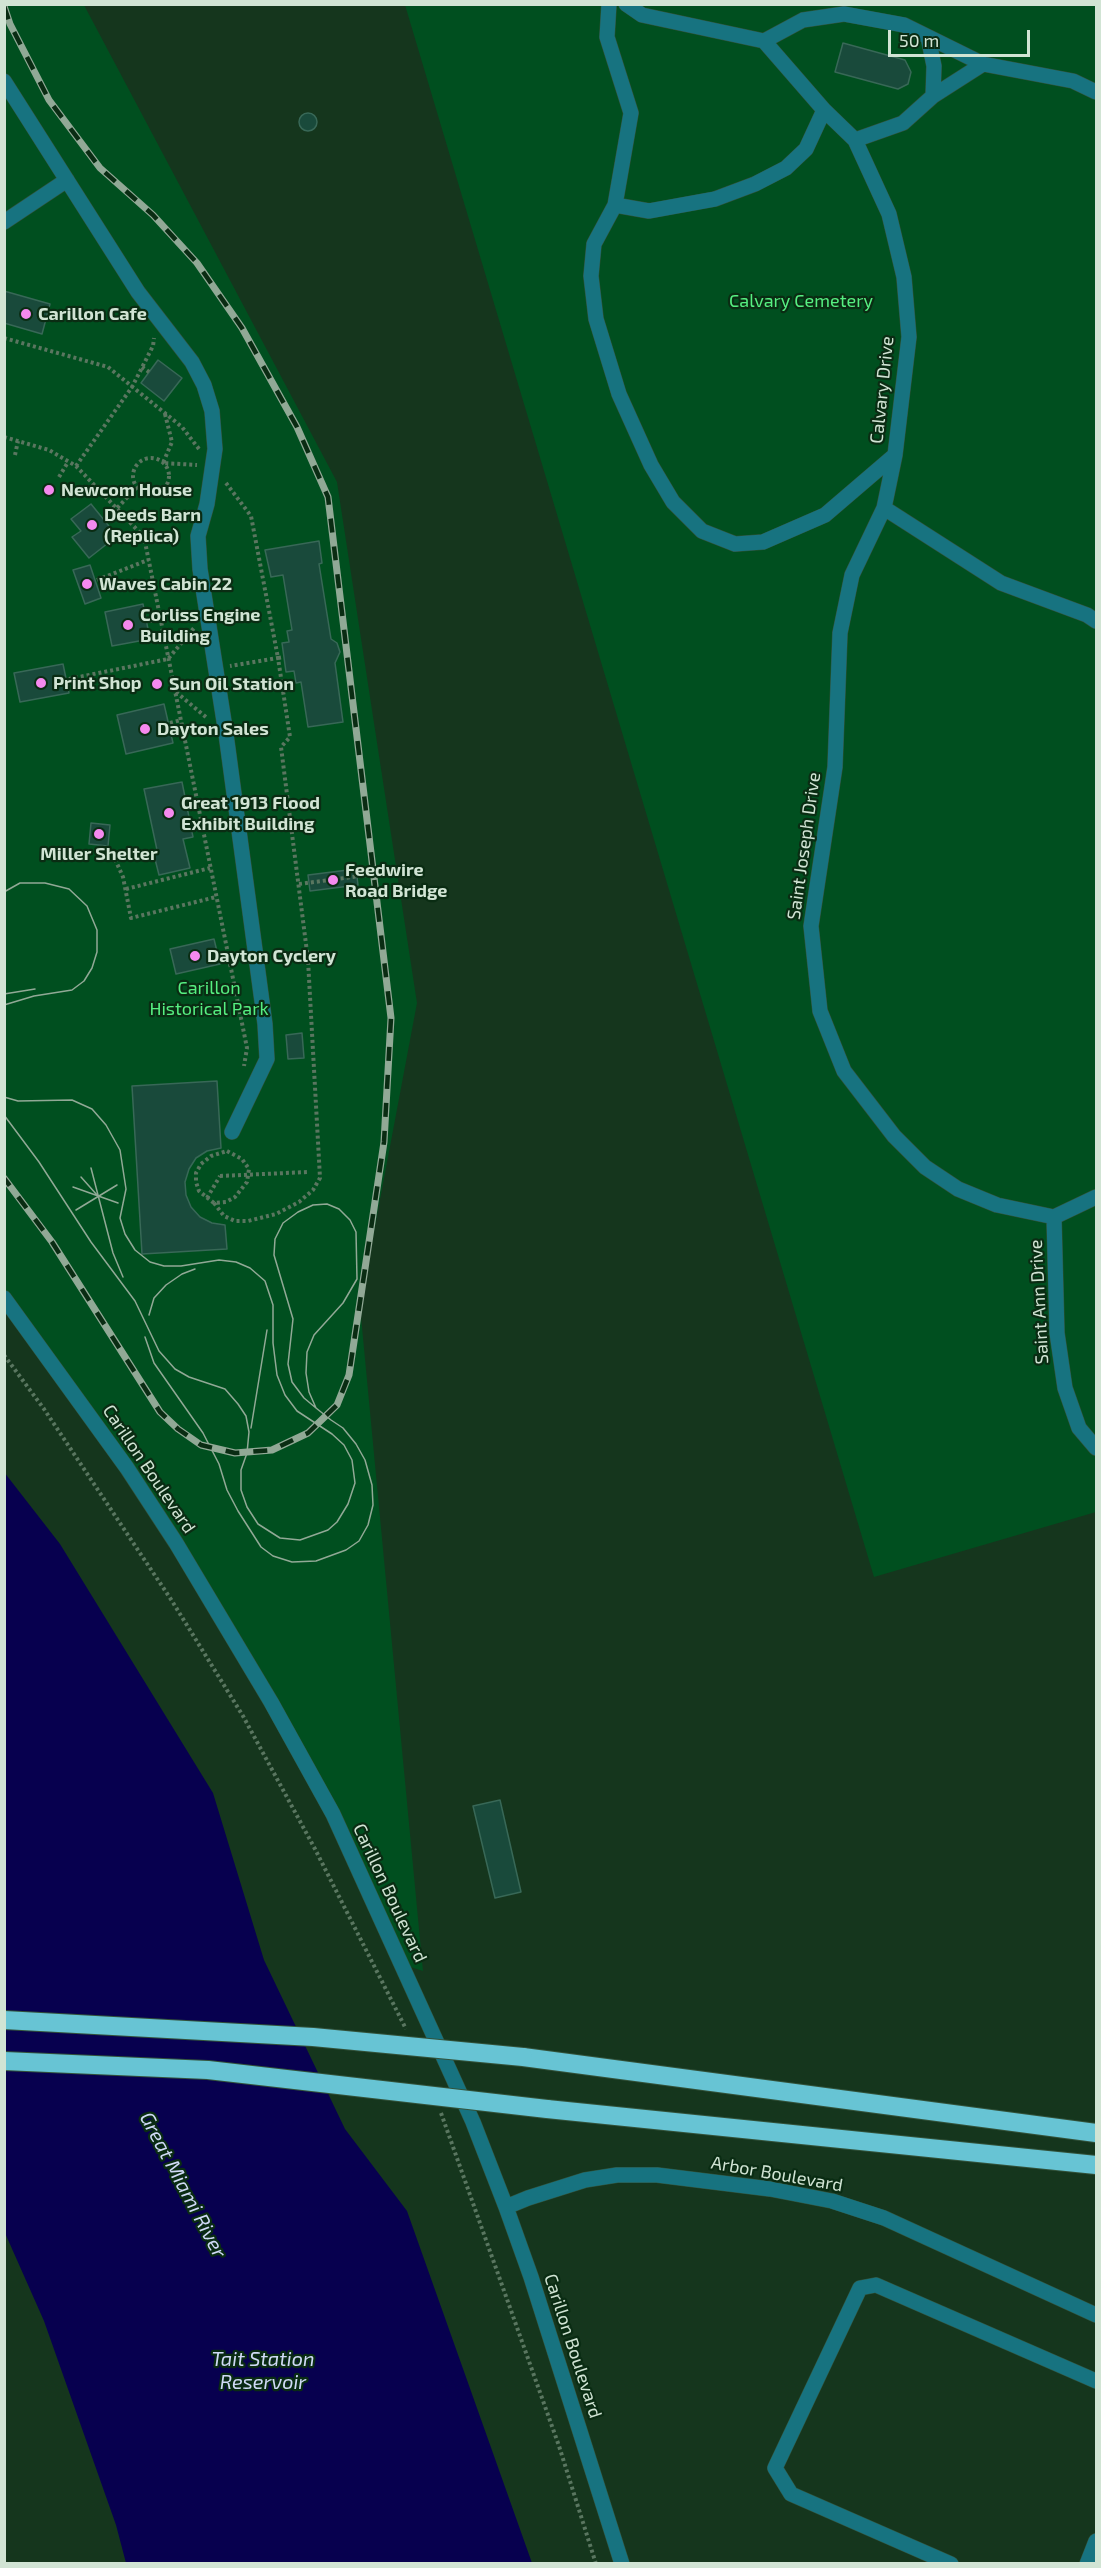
<!DOCTYPE html>
<style>
body{margin:0}
#map{position:relative;width:1101px;height:2568px;overflow:hidden;background:#15361d;font-family:"Exo 2",sans-serif}
canvas{display:block}
.frame{position:absolute;inset:0;border:6px solid #d1e4d4;pointer-events:none}
.scale{position:absolute;left:888px;top:30px;width:142px;height:27px;box-sizing:border-box;border:3px solid #d1e4d4;border-top:0;padding-left:8px;font-size:18px;line-height:21px;white-space:nowrap;color:#d1e4d4;-webkit-text-stroke:4px #0a2c13;paint-order:stroke}
</style>
<div id="map">
<canvas width="1101" height="2568"></canvas>
<div class="frame"></div>
<div class="scale">50 m</div>
</div>
<script>
const ctx = document.querySelector('canvas').getContext('2d');
ctx.lineJoin = 'round';
function paint(path, color) {
  ctx.fillStyle = color;
  ctx.fill(path, 'evenodd');
}
function shape(rows) {
  const path = new Path2D();
  for (const r of rows) {
    if (r.length === 3) {
      path.moveTo(r[0] + r[2], r[1]);
      path.arc(r[0], r[1], r[2], 0, 2 * Math.PI);
      continue;
    }
    path.moveTo(r[0], r[1]);
    for (let i = 2; i < r.length; i += 2) path.lineTo(r[i], r[i + 1]);
  }
  return path;
}
function trace(path, color, width, dash) {
  ctx.strokeStyle = color;
  ctx.lineWidth = width;
  ctx.lineCap = dash ? 'butt' : 'round';
  ctx.setLineDash(dash || []);
  ctx.stroke(path);
}
function label(font, color, halo, rows, align = 'center') {
  ctx.font = font + ' "Exo 2",sans-serif';
  ctx.lineWidth = 4.5;
  ctx.setLineDash([]);
  ctx.textBaseline = 'middle';
  ctx.strokeStyle = halo;
  ctx.fillStyle = color;
  for (const [text, x, y, turn = 0] of rows) {
    ctx.save();
    ctx.translate(x, y);
    ctx.rotate((+turn || 0) * Math.PI / 180);
    ctx.textAlign = isNaN(turn) ? turn : align;
    if (halo) ctx.strokeText(text, 0, 0);
    ctx.fillText(text, 0, 0);
    ctx.restore();
  }
}
paint(shape([
 [5,5,84,5,337,482,417,1003,360,1306,423,1971,401,1964,333,1814,208,1595,5,1298],
 [405,5,1096,5,1096,1512,874,1577]
]), '#004f1f');
paint(shape([
 [4,1472,60,1544,213,1793,264,1960,345,2129,407,2211,532,2563,126,2563,116,2525,44,2321,5,2233]
]), '#07004f');
const building = shape([
 [843,43,905,60,911,72,908,84,898,89,835,72,843,43],
 [308,122,9],
 [4,291,50,304,42,334,4,323,4,291],
 [158,360,182,378,164,401,141,383,158,360],
 [91,504,117,536,89,558,72,537,81,531,71,519,91,504],
 [319,541,322,563,319,564,331,639,337,643,340,652,335,663,343,722,308,727,301,682,296,683,294,671,286,672,282,643,289,642,287,631,292,630,283,575,271,577,265,550,319,541],
 [90,565,101,598,85,604,73,570,90,565],
 [143,604,150,639,112,646,105,612,143,604],
 [63,664,69,693,20,702,14,673,63,664],
 [164,704,173,743,126,754,117,715,164,704],
 [182,782,193,837,183,839,190,868,159,875,153,851,157,850,144,789,182,782],
 [91,823,110,825,108,846,89,844,91,823],
 [356,869,358,885,310,891,308,875,356,869],
 [214,939,220,964,176,974,170,949,214,939],
 [302,1033,304,1058,288,1059,286,1035,302,1033],
 [217,1081,221,1148,207,1151,196,1158,189,1169,185,1182,186,1195,191,1207,200,1217,212,1223,225,1225,227,1249,142,1254,132,1086,217,1081],
 [500,1800,521,1892,495,1898,473,1806,500,1800]
]);
paint(building, '#194a3b');
trace(building, '#386857', 1.5);
const minor = shape([
 [609,4,607,37,631,113,615,205,594,244,591,276,596,319,619,394,651,465,673,502,702,531,735,544,763,542,825,515,895,455],
 [626,4,642,15,764,41,824,110,855,140,889,214,904,277,909,337,895,455,884,508,852,575,840,633,835,767,811,926,820,1011,844,1071,894,1136,925,1167,958,1189,997,1205,1054,1217],
 [928,37,934,66,933,96],
 [764,41,803,20,844,14,904,25,983,64,1073,81,1096,92],
 [4,81,138,292,192,362,204,385,212,411,215,449,207,504,198,536,200,569,226,734,265,1024,267,1059,232,1132],
 [855,140,903,123,933,96,983,64],
 [615,205,649,211,715,199,755,184,786,168,806,149,824,110],
 [4,222,67,180],
 [884,508,1001,583,1087,615,1096,621],
 [1054,1217,1057,1333,1065,1388,1079,1428,1096,1448],
 [1054,1217,1096,1197],
 [4,1298,127,1468,176,1543,271,1702,333,1814,473,2122,506,2207,531,2277,622,2564],
 [506,2207,528,2198,585,2180,617,2175,657,2175,770,2189,832,2201,884,2218,1096,2315],
 [951,2564,791,2494,775,2468,860,2288,876,2285,1096,2381],
 [1087,2564,1096,2541]
]);
const highway = shape([
 [523,2057,1096,2133],
 [547,2109,1096,2165]
]);
trace(minor, '#33523a', 16);
trace(highway, '#33523a', 20);
trace(shape([
 [4,338,108,367,182,427,199,449],
 [142,367,149,372],
 [165,414,172,442,163,463,197,465],
 [4,437,49,450,76,466,144,537,247,1048,244,1066],
 [15,455,18,441],
 [151,476,18],
 [76,466,132,387,153,346,154,338],
 [59,477,68,462],
 [226,483,251,516,278,658,284,657],
 [105,521,136,488],
 [97,580,148,560],
 [149,621,160,619],
 [69,679,168,659,194,628],
 [176,692,207,718],
 [170,723,181,720],
 [99,851,115,859,123,877,131,918,216,897],
 [299,884,375,874],
 [126,889,210,868],
 [227,1151,242,1159,249,1169,247,1182,235,1197,226,1202,214,1203,199,1191,196,1182,196,1173,201,1164,211,1156,227,1151],
 [207,1198,220,1176],
 [214,1203,224,1216,235,1221,248,1221,276,1214,299,1202,313,1190,320,1178,308,960,281,747,290,737,278,658,230,666],
 [4,1355,44,1409,172,1601,243,1716,315,1849,406,2029],
 [441,2113,559,2446,596,2564]
]), '#5a7660', 4, [3, 3]);
trace(minor, '#177380', 15);
trace(highway, '#67c4d4', 18);
trace(shape([
 [4,892,20,883,45,883,69,889,87,906,97,930,97,952,92,968,84,981,72,990,34,996,4,1005],
 [4,994,35,989],
 [4,1097,18,1101,72,1100,92,1109,106,1125,120,1150,126,1189,120,1218,125,1234,135,1250,150,1262,164,1266,181,1266,219,1260,236,1262,250,1268,265,1281,273,1305,273,1343,277,1375,285,1395,297,1411,332,1434,344,1445,352,1460,355,1483,348,1504,337,1522,328,1530,300,1540,280,1538,258,1524,247,1507,241,1490,241,1470,247,1453,249,1432,246,1416,238,1404,225,1389,189,1377,175,1369,159,1351,135,1301,91,1242,39,1162,4,1115],
 [91,1168,113,1253,123,1277],
 [81,1177,97,1195],
 [73,1187,118,1203],
 [76,1210,117,1185],
 [149,1315,154,1298,166,1285,182,1274,195,1269],
 [145,1337,154,1363,203,1433,219,1464,227,1490,238,1511,261,1547,273,1556,292,1562,316,1561,346,1550,359,1541,368,1525,373,1505,372,1485,365,1460,356,1444,343,1428,331,1420,316,1408,304,1398,292,1382,288,1364,293,1319,274,1255,275,1239,283,1223,298,1212,313,1205,327,1204,339,1209,350,1220,356,1232,357,1279,343,1303,314,1335,307,1352,306,1373,309,1392,316,1408],
 [251,1428,267,1330]
]), '#91a996', 1.5);
const rail = shape([
 [4,6,10,24,49,100,100,168,153,215,197,263,242,328,297,427,328,497,391,1018,384,1142,349,1375,337,1405,308,1433,272,1450,235,1453,201,1445,178,1429,160,1412,52,1242,4,1178]
]);
trace(rail, '#91a996', 7);
trace(rail, '#0a2c13', 4.5, [14]);
const highwayBridge = shape([
 [4,2020,313,2037,523,2057],
 [4,2061,208,2070,547,2109]
]);
trace(highwayBridge, '#33523a', 20, []);
trace(shape([
 [220,1176,308,1172]
]), '#5a7660', 4, [3, 3]);
trace(highwayBridge, '#67c4d4', 18);
for (const [x, y, r, color] of [
 [26,314,6,"#f589ee"],
 [49,490,6,"#f589ee"],
 [92,525,6,"#f589ee"],
 [87,584,6,"#f589ee"],
 [128,625,6,"#f589ee"],
 [41,683,6,"#f589ee"],
 [157,684,6,"#f589ee"],
 [145,729,6,"#f589ee"],
 [169,813,6,"#f589ee"],
 [99,834,6,"#f589ee"],
 [333,880,6,"#f589ee"],
 [195,956,6,"#f589ee"]
]) {
  const dot = new Path2D();
  dot.arc(x, y, r, 0, 2 * Math.PI);
  ctx.fillStyle = color;
  ctx.fill(dot);
  trace(dot, '#0a2c13', 2);
}
label('18px', '#56ef81', '#0a2c13', [
 ["Calvary Cemetery",801,301],
 ["Carillon",209,988],
 ["Historical Park",209,1009]
]);
label('bold 18px', '#d1e4d4', '#0a2c13', [
 ["Carillon Cafe",38,314],
 ["Newcom House",61,490],
 ["Deeds Barn",104,515],
 ["(Replica)",104,536],
 ["Waves Cabin 22",99,584],
 ["Corliss Engine",140,615],
 ["Building",140,636],
 ["Print Shop",53,683],
 ["Sun Oil Station",169,684],
 ["Dayton Sales",157,729],
 ["Great 1913 Flood",181,803],
 ["Exhibit Building",181,824],
 ["Miller Shelter",99,854,"center"],
 ["Feedwire",345,870],
 ["Road Bridge",345,891],
 ["Dayton Cyclery",207,956]
], 'left');
label('18px', '#d1e4d4', '#0a2c13', [
 ["Calvary Drive",882,390,-84],
 ["Saint Joseph Drive",804,846,-82],
 ["Saint Ann Drive",1039,1302,-93],
 ["Carillon Boulevard",149,1469,56],
 ["Carillon Boulevard",390,1893,65],
 ["Arbor Boulevard",777,2174,10],
 ["Carillon Boulevard",573,2346,72]
]);
label('italic 20px', '#d0daf6', '#0a2c13', [
 ["Great Miami River",183,2185,62],
 ["Tait Station",263,2359],
 ["Reservoir",263,2382]
]);
</script>
